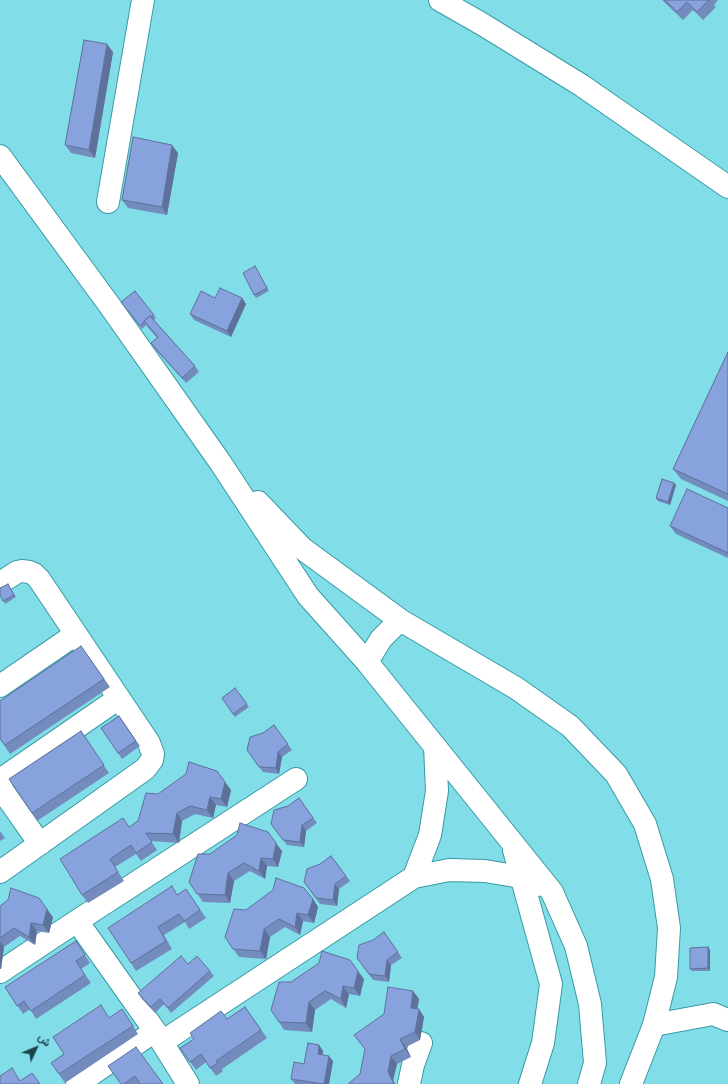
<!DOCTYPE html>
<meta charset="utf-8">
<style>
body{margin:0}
#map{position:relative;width:728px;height:1084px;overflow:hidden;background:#81dee9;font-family:"Archivo Narrow",Vazirmatn,sans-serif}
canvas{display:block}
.north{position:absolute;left:16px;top:1028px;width:40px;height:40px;-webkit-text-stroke:3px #81dee9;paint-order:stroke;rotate:46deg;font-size:11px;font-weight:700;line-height:16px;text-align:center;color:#1c4348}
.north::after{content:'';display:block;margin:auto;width:14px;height:18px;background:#1c4348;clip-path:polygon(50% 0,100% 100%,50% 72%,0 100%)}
</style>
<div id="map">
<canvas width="728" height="1084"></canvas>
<div class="north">ش</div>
</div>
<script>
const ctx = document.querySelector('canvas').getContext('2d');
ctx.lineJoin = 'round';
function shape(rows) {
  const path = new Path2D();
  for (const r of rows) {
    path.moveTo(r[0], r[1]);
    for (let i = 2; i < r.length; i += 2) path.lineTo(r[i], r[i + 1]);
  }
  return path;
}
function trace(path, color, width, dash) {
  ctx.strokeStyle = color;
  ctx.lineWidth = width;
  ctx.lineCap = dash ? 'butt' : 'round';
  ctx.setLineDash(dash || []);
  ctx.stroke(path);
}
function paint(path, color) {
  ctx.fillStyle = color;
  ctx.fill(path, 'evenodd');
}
const minor = shape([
 [108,202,143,0],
 [0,583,17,572,22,571,29,572,34,574,39,579,149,743,153,754,152,760,145,769,0,872],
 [0,686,76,634],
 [0,780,119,698],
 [0,787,40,844],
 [414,877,430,835,437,791,435,746],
 [77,921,155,1031,188,1084],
 [0,972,77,921,296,779],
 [654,1025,713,1014,728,1020],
 [162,1042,414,877,449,870,485,871,521,877,537,885],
 [77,1084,155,1031],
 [409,1084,413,1065,421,1043]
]);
const tertiary = shape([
 [0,156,110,306,220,462,308,596,367,662,552,892,576,946,590,1004,595,1063,589,1084],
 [258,502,303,549,400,620,516,688,570,726,616,774,645,824,662,879,669,928,666,977,654,1025,631,1084],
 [367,662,381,639,400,620],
 [514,850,551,984,543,1043,530,1084]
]);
const secondary = shape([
 [440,0,482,24,581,85,728,187]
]);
trace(minor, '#389aa4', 24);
trace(tertiary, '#389aa4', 24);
trace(secondary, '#389aa4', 24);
trace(minor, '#fff', 22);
trace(tertiary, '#fff', 22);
trace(secondary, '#fff', 22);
paint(shape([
 [662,0,718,0,714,5,716,7,703,20,693,10,683,20],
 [113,52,95,158,71,153,65,145],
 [178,153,167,215,128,208,122,200],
 [255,266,269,291,256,298,254,295],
 [135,291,156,318,154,320,195,366,199,372,186,383,155,349,151,343,157,338,146,325,142,329,121,302],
 [215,298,242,298,246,304,231,337,194,320,190,314],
 [728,352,728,501,681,479,673,469],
 [674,483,676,485,670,505,658,501,656,498],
 [728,508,728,558,676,534,670,526],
 [8,584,16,597,5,604,0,595],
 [81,646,110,687,10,754,0,739],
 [235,688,249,707,235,717,222,698],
 [119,716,140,746,122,759,101,728],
 [274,725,292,750,282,757,279,774,263,772,247,750,263,733],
 [81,731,109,773,37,821,9,779],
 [231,790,227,807,216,805,213,818,195,814,182,821,179,843,151,841,157,850,141,861,136,854,115,867,124,881,88,903,82,895,129,827,138,821,158,794],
 [299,798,317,823,306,831,304,847,287,845,271,824,288,806],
 [0,831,5,838,0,841],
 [282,851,278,867,267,866,265,879,250,871,234,881,230,903,203,902,189,882,210,854],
 [331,856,350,881,339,889,337,906,320,904,304,882,320,864],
 [186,889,206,918,189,929,185,922,164,935,172,949,136,971,131,963,178,895],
 [313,899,318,907,314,923,303,921,300,935,285,927,270,937,266,959,239,957,225,937,246,910],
 [0,906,53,917,49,933,37,931,35,945,20,936,4,947,1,969,0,969],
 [384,932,402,958,391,965,389,982,373,980,357,958,373,940],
 [76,941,90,963,81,969,91,983,36,1019,30,1009,23,1014,5,987],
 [710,950,710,971,692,971,690,969],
 [188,964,210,971,214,976,171,1013,164,1004,155,1013,142,999,138,993],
 [364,979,360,996,349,994,346,1008,331,999,315,1010,312,1032,284,1030,279,1022,291,982],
 [413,991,419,999,417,1009,424,1017,420,1040,406,1047,411,1057,397,1064,393,1080,395,1084,348,1084,360,1074,384,1014],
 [245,1007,267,1038,222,1069,223,1071,216,1076,206,1062,196,1070,180,1048,227,1019],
 [122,1009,138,1034,65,1083,51,1063,64,1054,109,1018],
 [319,1045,323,1051,323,1055,333,1061,329,1084,295,1084,291,1079],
 [108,1066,163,1084,121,1084]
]), '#748bbd');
paint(shape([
 [107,44,113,52,95,158,89,150],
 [172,145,178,153,167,215,162,207],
 [242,298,246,304,231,337,227,331],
 [674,483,676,485,670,505,668,502],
 [278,752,282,757,279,774,276,768],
 [225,782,231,790,227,807,221,799],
 [210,797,216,805,213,818,207,810],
 [177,813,182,821,179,843,173,834],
 [302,825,306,831,304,847,300,842],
 [276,843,282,851,278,867,273,859],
 [261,858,267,866,265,879,259,871],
 [228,873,234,881,230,903,225,895],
 [335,884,339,889,337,906,333,900],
 [313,899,318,907,314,923,308,915],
 [47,909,53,917,49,933,43,925],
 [297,913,303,921,300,935,295,927],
 [31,923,37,931,35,945,29,937],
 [264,929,270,937,266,959,260,951],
 [0,941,4,947,1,969,0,968],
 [708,947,710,950,710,971,708,968],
 [387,960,391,965,389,982,385,976],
 [358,971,364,979,360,996,354,988],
 [343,986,349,994,346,1008,341,999],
 [413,991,419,999,416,1016,411,1008],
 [309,1002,315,1010,312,1032,306,1023],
 [419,1009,424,1017,420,1040,415,1032],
 [400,1039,406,1047,411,1057,405,1049],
 [319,1045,323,1051,322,1059,318,1054],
 [329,1056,333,1061,329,1084,324,1084],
 [391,1056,397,1064,393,1080,395,1084,394,1084,388,1072]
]), '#5e719a');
const building = shape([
 [665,0,709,0,697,12,687,2,677,12,665,0],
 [84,40,107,44,89,150,65,145,84,40],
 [133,137,172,145,162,207,122,200,133,137],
 [255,266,267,288,254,295,243,273,255,266],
 [220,288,242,298,227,331,190,314,201,291,215,298,220,288],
 [135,291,154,315,151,317,150,316,144,321,144,322,140,326,121,302,135,291],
 [150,316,195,366,182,378,151,343,158,337,144,321,150,316],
 [728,352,728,494,673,469,728,352],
 [662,479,674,483,668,502,656,498,662,479],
 [687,489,728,508,728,553,670,526,687,489],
 [8,584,14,595,3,601,0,595,0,588,8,584],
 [81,646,104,679,5,745,0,739,0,701,81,646],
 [235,688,247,704,233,714,222,698,235,688],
 [119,716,136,741,118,753,101,728,119,716],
 [274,725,288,744,278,752,276,768,259,767,247,750,250,737,263,733,274,725],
 [81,731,104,765,32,813,9,779,81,731],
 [189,762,217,771,225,782,221,799,210,797,207,810,190,806,177,813,173,834,146,833,152,842,136,853,131,845,110,859,118,872,82,895,60,859,123,818,129,827,138,821,146,793,158,794,186,774,189,762],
 [299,798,313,818,302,825,300,842,283,840,271,824,274,810,288,806,299,798],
 [240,823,268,832,276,843,273,859,261,858,259,871,244,863,228,873,225,895,197,894,189,882,198,854,210,854,237,835,240,823],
 [331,856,346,876,335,884,333,900,316,898,304,882,307,869,320,864,331,856],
 [276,878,304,888,313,899,308,915,297,913,295,927,279,919,264,929,260,951,233,949,225,937,234,909,246,910,273,890,276,878],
 [172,886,177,895,186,889,200,910,184,921,179,914,158,927,166,941,131,963,108,928,172,886],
 [11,888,39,898,47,909,43,925,31,923,29,937,14,928,0,938,0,906,8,900,11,888],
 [384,932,398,952,387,960,385,976,369,974,357,958,359,945,373,940,384,932],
 [76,941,85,955,76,961,85,975,31,1011,24,1001,17,1006,5,987,76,941],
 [708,947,708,968,690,969,690,948,708,947],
 [322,951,350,960,358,971,354,988,343,986,341,999,325,991,309,1002,306,1023,279,1022,271,1010,279,982,291,982,319,963,322,951],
 [181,956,188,964,197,956,210,971,168,1008,160,999,151,1007,138,993,181,956],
 [388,987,413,991,411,1008,419,1009,415,1032,400,1039,405,1049,391,1056,388,1072,394,1084,348,1084,360,1074,365,1049,354,1035,384,1014,388,987],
 [101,1005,109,1018,122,1009,133,1026,59,1074,51,1063,64,1054,53,1037,101,1005],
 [245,1007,261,1030,216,1061,218,1063,210,1068,201,1054,190,1062,180,1048,194,1039,190,1033,221,1011,227,1019,245,1007],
 [308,1043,319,1045,318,1054,329,1056,324,1084,291,1079,294,1062,304,1064,308,1043],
 [136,1047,163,1084,140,1084,135,1076,124,1084,121,1084,108,1066,136,1047],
 [12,1068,20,1081,32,1073,40,1084,0,1084,0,1076,12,1068]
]);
paint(building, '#87a2dc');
trace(building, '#5e719a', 1);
</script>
